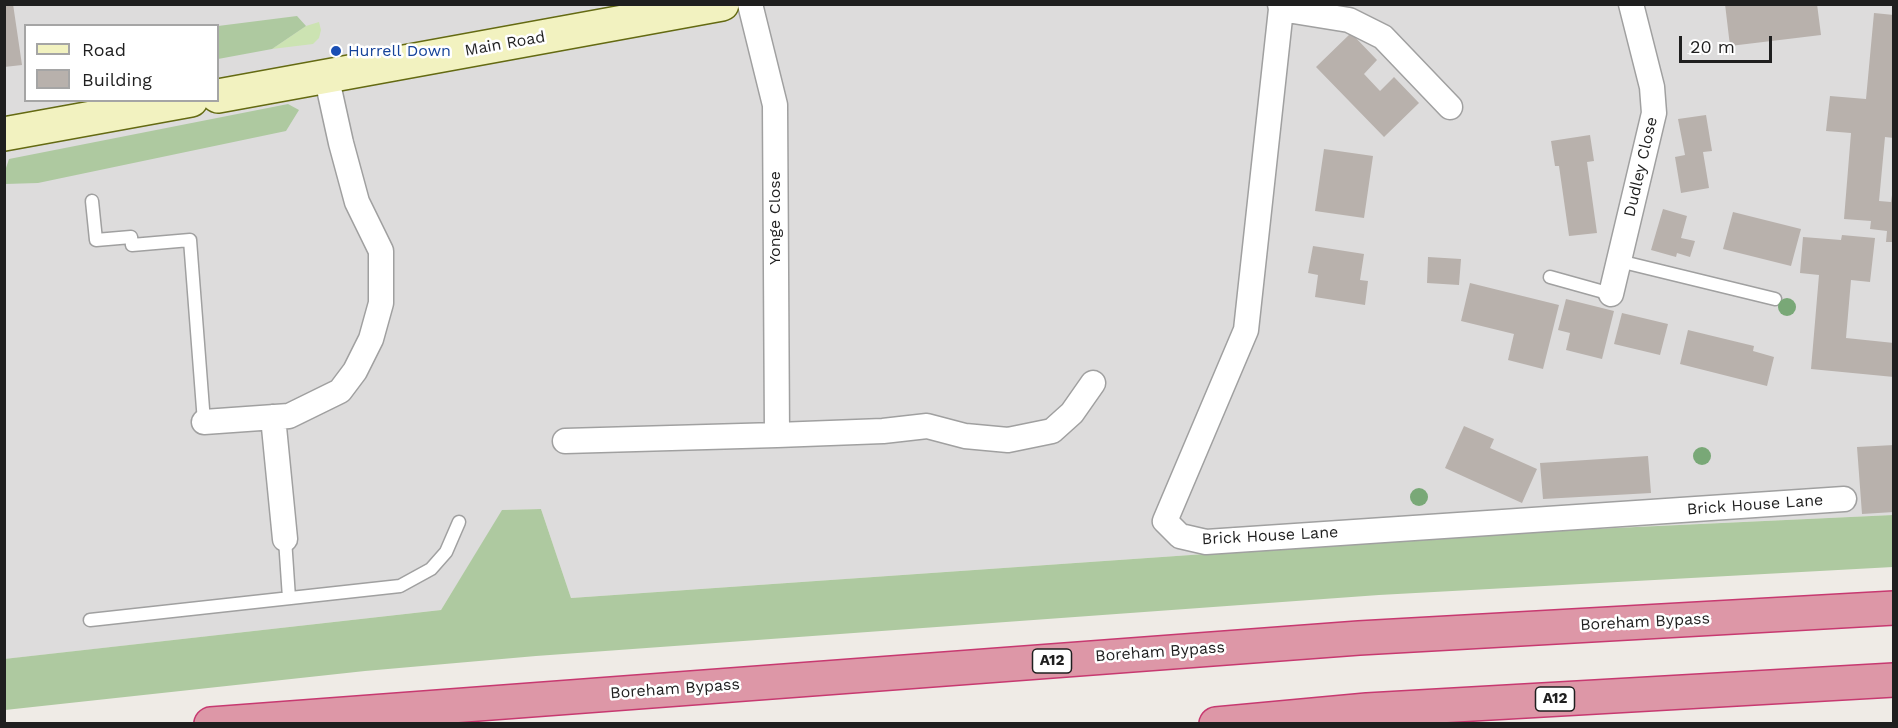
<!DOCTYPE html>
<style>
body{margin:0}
#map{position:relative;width:1898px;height:728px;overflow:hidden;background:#efebe6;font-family:"Work Sans",sans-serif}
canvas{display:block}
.frame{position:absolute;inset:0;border:6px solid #1f1f1f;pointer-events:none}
.legend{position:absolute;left:24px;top:24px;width:195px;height:78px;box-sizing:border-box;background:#fff;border:2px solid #a5a5a5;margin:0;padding:8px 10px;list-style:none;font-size:18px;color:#1f1f1f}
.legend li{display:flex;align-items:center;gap:12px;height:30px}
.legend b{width:30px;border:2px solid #a5a5a5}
.scale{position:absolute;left:1679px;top:36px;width:93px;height:27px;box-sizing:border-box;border:3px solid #1f1f1f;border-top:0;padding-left:8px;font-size:18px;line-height:21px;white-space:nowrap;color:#1f1f1f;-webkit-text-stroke:4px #fff;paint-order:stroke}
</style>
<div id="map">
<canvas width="1898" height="728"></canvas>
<div class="frame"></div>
<ul class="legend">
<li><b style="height:8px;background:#f2f2c0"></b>Road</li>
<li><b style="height:16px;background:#b8b1ac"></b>Building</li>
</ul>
<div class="scale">20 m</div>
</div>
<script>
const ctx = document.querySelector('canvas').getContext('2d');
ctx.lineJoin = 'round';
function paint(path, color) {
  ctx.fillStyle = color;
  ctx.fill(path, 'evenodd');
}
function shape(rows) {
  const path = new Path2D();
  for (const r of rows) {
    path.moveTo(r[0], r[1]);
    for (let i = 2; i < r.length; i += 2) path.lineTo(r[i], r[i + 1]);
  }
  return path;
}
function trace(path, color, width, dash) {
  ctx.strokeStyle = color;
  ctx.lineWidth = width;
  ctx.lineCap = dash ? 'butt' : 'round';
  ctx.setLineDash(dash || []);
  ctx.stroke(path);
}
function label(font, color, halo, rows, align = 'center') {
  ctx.font = font + ' "Work Sans",sans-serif';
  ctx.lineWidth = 5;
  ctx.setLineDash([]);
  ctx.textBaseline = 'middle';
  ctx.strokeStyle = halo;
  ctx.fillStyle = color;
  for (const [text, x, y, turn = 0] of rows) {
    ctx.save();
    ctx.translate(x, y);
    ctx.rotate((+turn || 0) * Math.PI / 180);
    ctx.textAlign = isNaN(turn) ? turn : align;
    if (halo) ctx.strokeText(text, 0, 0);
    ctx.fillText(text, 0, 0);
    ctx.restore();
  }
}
paint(shape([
 [4,5,1893,5,1893,515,1508,533,571,598,541,509,503,510,441,610,5,659],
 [26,26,218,26,218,100,26,100]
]), '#dddcdc');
paint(shape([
 [319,22,321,30,319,38,313,44,272,49,306,26]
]), '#cce3b2');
paint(shape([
 [297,16,306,26,272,49,218,59,218,26],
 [288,104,299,110,286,131,38,183,5,184,5,171,9,159],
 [541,509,571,598,1508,533,1893,515,1893,567,1379,595,536,656,365,671,5,710,4,659,441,610,502,510]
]), '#aec9a0');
paint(shape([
 [4,4,13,4,22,65,4,67],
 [1725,4,1817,4,1821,35,1730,46],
 [1874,13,1894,15,1894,138,1885,137,1879,201,1891,202,1892,195,1894,196,1894,242,1886,242,1887,231,1870,229,1871,221,1844,219,1851,133,1826,131,1830,96,1866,99],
 [1351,33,1377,60,1364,74,1380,91,1394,77,1419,103,1384,137,1316,67],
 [1706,115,1712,151,1703,152,1709,188,1681,193,1675,157,1685,155,1678,119],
 [1590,135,1594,161,1587,162,1597,233,1569,236,1559,166,1555,166,1551,141],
 [1324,149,1373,156,1364,218,1315,211],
 [1663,209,1687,216,1681,238,1695,241,1690,257,1677,253,1676,257,1651,250],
 [1733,212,1801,229,1791,266,1723,249],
 [1842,235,1875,238,1870,282,1851,280,1846,338,1894,343,1894,377,1811,369,1819,275,1800,273,1803,237,1841,240],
 [1313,246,1364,254,1360,280,1368,281,1365,305,1315,297,1318,275,1308,273],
 [1428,257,1461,259,1459,285,1427,283],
 [1470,283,1559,305,1543,369,1508,360,1514,334,1461,321],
 [1566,299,1614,311,1602,359,1566,350,1570,333,1558,330],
 [1622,313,1668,324,1660,355,1614,344],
 [1688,330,1754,346,1753,351,1774,357,1767,386,1680,364],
 [1464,426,1494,439,1490,448,1537,469,1522,503,1445,468],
 [1894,445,1894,512,1862,514,1857,447],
 [1648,456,1651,493,1543,499,1540,463]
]), '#b8b1ac');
const lane = shape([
 [92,201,96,240,131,237,132,245,190,240,204,422],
 [1619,261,1775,299],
 [1550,277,1611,294],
 [285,539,289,598],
 [90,620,400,586,431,569,446,552,459,522]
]);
const street = shape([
 [750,4,775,105,777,435,883,431,927,426,965,436,1008,440,1052,431,1072,413,1093,383],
 [1280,4,1281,9,1246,330,1165,521,1180,536,1206,542,1844,499],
 [1281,9,1349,20,1383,37,1450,107],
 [1611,294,1654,113,1652,87,1631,4],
 [273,417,285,539],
 [204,422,289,416,340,391,355,371,371,339,381,303,381,251,357,202,341,143,326,75],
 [565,441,777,435]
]);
const secondary = shape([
 [218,96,722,4],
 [4,134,191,100]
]);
const highway = shape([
 [211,724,1359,638,1894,608],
 [1216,724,1367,710,1894,680]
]);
trace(lane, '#a0a0a0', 15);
trace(street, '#a0a0a0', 27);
trace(secondary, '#646a12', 36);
trace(highway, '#c73970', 36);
trace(lane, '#fff', 12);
trace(street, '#fff', 24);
trace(secondary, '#f2f2c0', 33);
trace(highway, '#dd97a7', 33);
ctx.fillStyle = '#79a877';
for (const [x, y] of [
 [1787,307],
 [1702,456],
 [1419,497]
]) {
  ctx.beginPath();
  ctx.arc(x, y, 9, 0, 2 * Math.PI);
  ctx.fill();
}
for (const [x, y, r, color] of [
 [336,51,6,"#1a4fb4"]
]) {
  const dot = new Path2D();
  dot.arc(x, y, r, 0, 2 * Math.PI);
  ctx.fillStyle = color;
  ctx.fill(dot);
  trace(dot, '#fff', 2);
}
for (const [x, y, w] of [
 [1052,661,39],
 [1555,699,39]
]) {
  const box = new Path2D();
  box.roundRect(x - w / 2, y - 12, w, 24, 4.5);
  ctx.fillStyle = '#fff';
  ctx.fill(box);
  trace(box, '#1f1f1f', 1.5);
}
label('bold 15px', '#1f1f1f', null, [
 ["A12",1052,661],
 ["A12",1555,699]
]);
label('16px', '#1f1f1f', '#fff', [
 ["Main Road",505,44,-10],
 ["Dudley Close",1641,167,-77],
 ["Yonge Close",775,218,-90],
 ["Brick House Lane",1755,505,-4],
 ["Brick House Lane",1270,536,-3],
 ["Boreham Bypass",1645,622,-3],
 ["Boreham Bypass",1160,652,-4],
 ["Boreham Bypass",675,689,-4]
]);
label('16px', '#164399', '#fff', [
 ["Hurrell Down",348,51]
], 'left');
</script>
